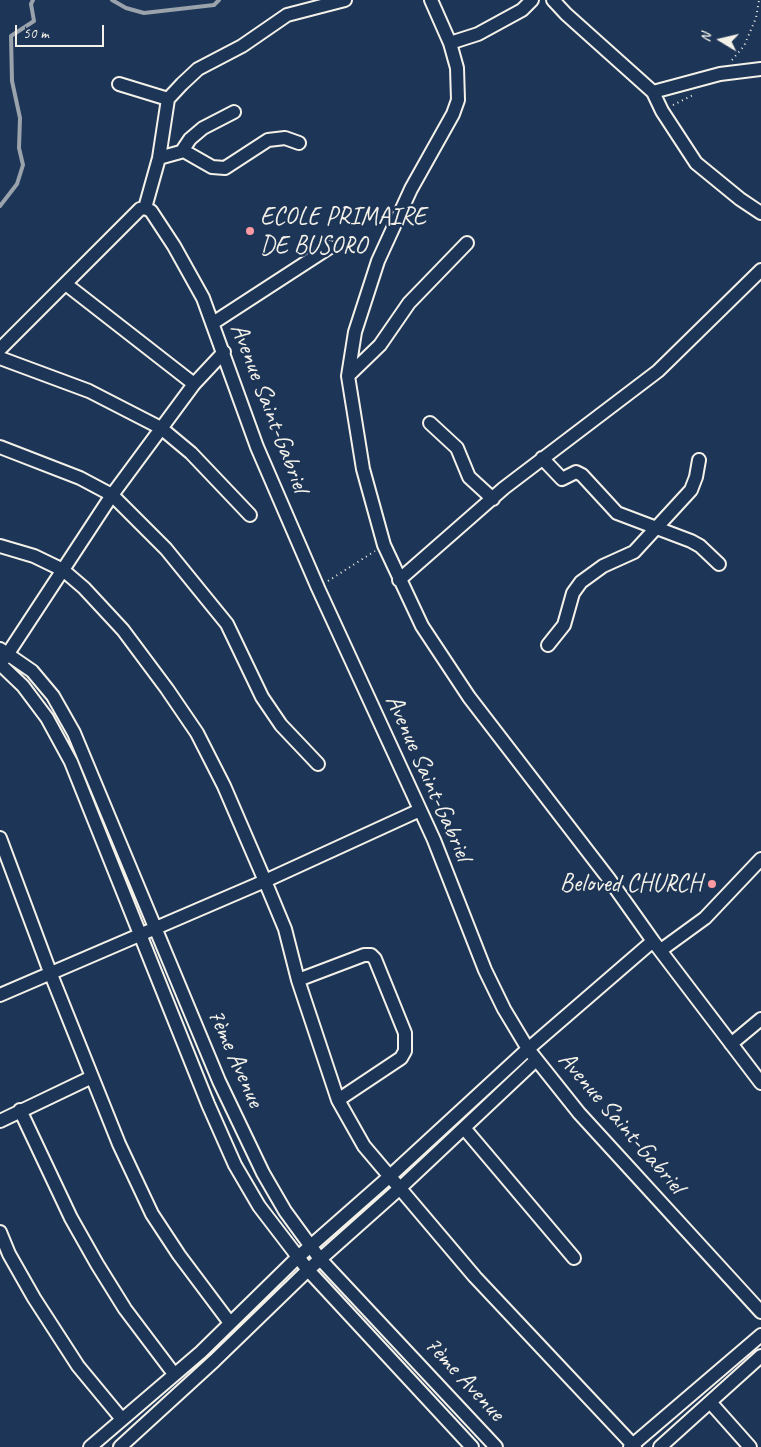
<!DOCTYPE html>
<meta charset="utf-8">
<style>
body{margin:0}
#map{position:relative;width:761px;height:1447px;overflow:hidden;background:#1d3557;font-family:Caveat,sans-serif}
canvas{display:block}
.north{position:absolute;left:696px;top:15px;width:50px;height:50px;-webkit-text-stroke:4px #1d3557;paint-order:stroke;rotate:279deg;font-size:14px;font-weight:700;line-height:20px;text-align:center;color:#f4f1e8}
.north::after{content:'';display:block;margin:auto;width:18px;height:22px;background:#f4f1e8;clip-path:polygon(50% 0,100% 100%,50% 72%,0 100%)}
.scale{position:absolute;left:15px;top:25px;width:89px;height:22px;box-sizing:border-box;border:2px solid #f4f1e8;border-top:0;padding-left:6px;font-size:15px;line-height:18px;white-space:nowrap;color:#f4f1e8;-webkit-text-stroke:4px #1d3557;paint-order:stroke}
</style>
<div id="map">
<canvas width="761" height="1447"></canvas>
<div class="north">N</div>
<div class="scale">50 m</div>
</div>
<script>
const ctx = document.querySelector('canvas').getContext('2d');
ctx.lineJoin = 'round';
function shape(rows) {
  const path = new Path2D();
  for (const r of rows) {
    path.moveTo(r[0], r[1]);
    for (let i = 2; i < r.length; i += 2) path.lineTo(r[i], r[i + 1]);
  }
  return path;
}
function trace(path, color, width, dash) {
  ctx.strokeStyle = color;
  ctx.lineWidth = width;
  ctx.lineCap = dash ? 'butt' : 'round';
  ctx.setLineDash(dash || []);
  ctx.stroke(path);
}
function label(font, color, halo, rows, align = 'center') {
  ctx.font = font + ' Caveat,sans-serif';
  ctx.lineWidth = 5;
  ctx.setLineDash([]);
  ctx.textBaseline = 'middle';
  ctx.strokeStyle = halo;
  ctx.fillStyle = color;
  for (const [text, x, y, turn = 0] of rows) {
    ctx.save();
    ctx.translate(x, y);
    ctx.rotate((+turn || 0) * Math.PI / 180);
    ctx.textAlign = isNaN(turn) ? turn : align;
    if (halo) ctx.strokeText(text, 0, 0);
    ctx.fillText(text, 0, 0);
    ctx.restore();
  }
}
trace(shape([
 [112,0,126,8,144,13,214,5,219,0],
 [0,206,17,184,23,165,19,148,20,118,12,81,11,36,34,21,31,4,33,0]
]), '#9aa2ab', 4);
const minor = shape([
 [431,0,450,43,457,68,458,100,453,114,411,189,378,261,355,332,348,376,363,469,384,545,422,626,469,697,609,879,653,941,761,1083],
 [553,0,566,14,653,92,662,111,696,163,740,199,761,213],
 [450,43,478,34,522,10,532,0],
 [119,84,168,99],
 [653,92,720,74,761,69],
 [182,151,190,139,203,128,234,112],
 [159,158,184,151,212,167,225,168,268,140,285,138,299,143],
 [145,208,151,211,174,246,203,298,257,447,318,588,434,840,485,970,504,1009,528,1049,579,1113,761,1312],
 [67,285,194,384],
 [213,323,330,247],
 [0,349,140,209,145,208,159,158,168,99,182,84,198,69,242,46,287,15,345,0],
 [0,358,89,391,161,428,191,453,250,515],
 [348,376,380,345,409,303,467,243],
 [430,423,457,448,469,477,493,499],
 [0,447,80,478,112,495,166,549,227,624,262,697,281,725,318,764],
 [542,458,562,479,576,472,582,475,617,513,691,541,700,546,719,564],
 [0,546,34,556,63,570,84,588,123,630,167,689,197,733,224,786,265,881,285,929,298,980,338,1100,364,1146,475,1277,635,1447],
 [399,580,504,488,658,371,761,270],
 [548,645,564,625,573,593,581,582,603,566,634,552,691,490,696,477,699,460],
 [0,649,32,671,53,696,74,733,219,1081,263,1173,285,1211,320,1259,496,1447],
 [5,658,112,495,194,384,224,352],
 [0,664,23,686,47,718,71,762,208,1104,235,1165,259,1206,308,1270,472,1447],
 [0,838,50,972,119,1144,152,1214,179,1255,230,1323],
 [661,950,705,918,761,859],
 [298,980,364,955,371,955,375,959,405,1033,405,1051,401,1058,338,1100],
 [0,995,265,881,420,810],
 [731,1044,761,1019],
 [20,1110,71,1218,97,1264,125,1309,174,1374],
 [0,1121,92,1077],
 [464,1128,574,1258],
 [0,1232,9,1254,34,1298,78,1366,121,1418],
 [710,1402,750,1447],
 [90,1447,201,1352,297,1258,389,1177,528,1049,653,941],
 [120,1447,214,1361,308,1270,399,1189,536,1060],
 [630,1447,761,1335],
 [660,1447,761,1356]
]);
trace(minor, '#f4f1e8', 16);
trace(shape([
 [732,60,744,46,756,18,759,0],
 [673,105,693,95],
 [328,581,375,551]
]), '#f4f1e8', 2, [1, 4]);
trace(minor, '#1d3557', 12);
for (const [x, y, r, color] of [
 [250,231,5,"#ff9aa2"],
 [712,884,5,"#ff9aa2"]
]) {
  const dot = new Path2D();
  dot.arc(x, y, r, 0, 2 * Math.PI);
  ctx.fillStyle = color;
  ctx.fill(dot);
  trace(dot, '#1d3557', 2);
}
label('25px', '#f4f1e8', '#1d3557', [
 ["ECOLE PRIMAIRE",260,217],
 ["DE BUSORO",260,246],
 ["Beloved CHURCH",702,884,"right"]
], 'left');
label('25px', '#f4f1e8', '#1d3557', [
 ["Avenue Saint-Gabriel",269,408,69],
 ["Avenue Saint-Gabriel",428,778,66],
 ["7ème Avenue",235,1058,66],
 ["Avenue Saint-Gabriel",621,1123,49],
 ["7ème Avenue",464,1379,47]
]);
</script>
